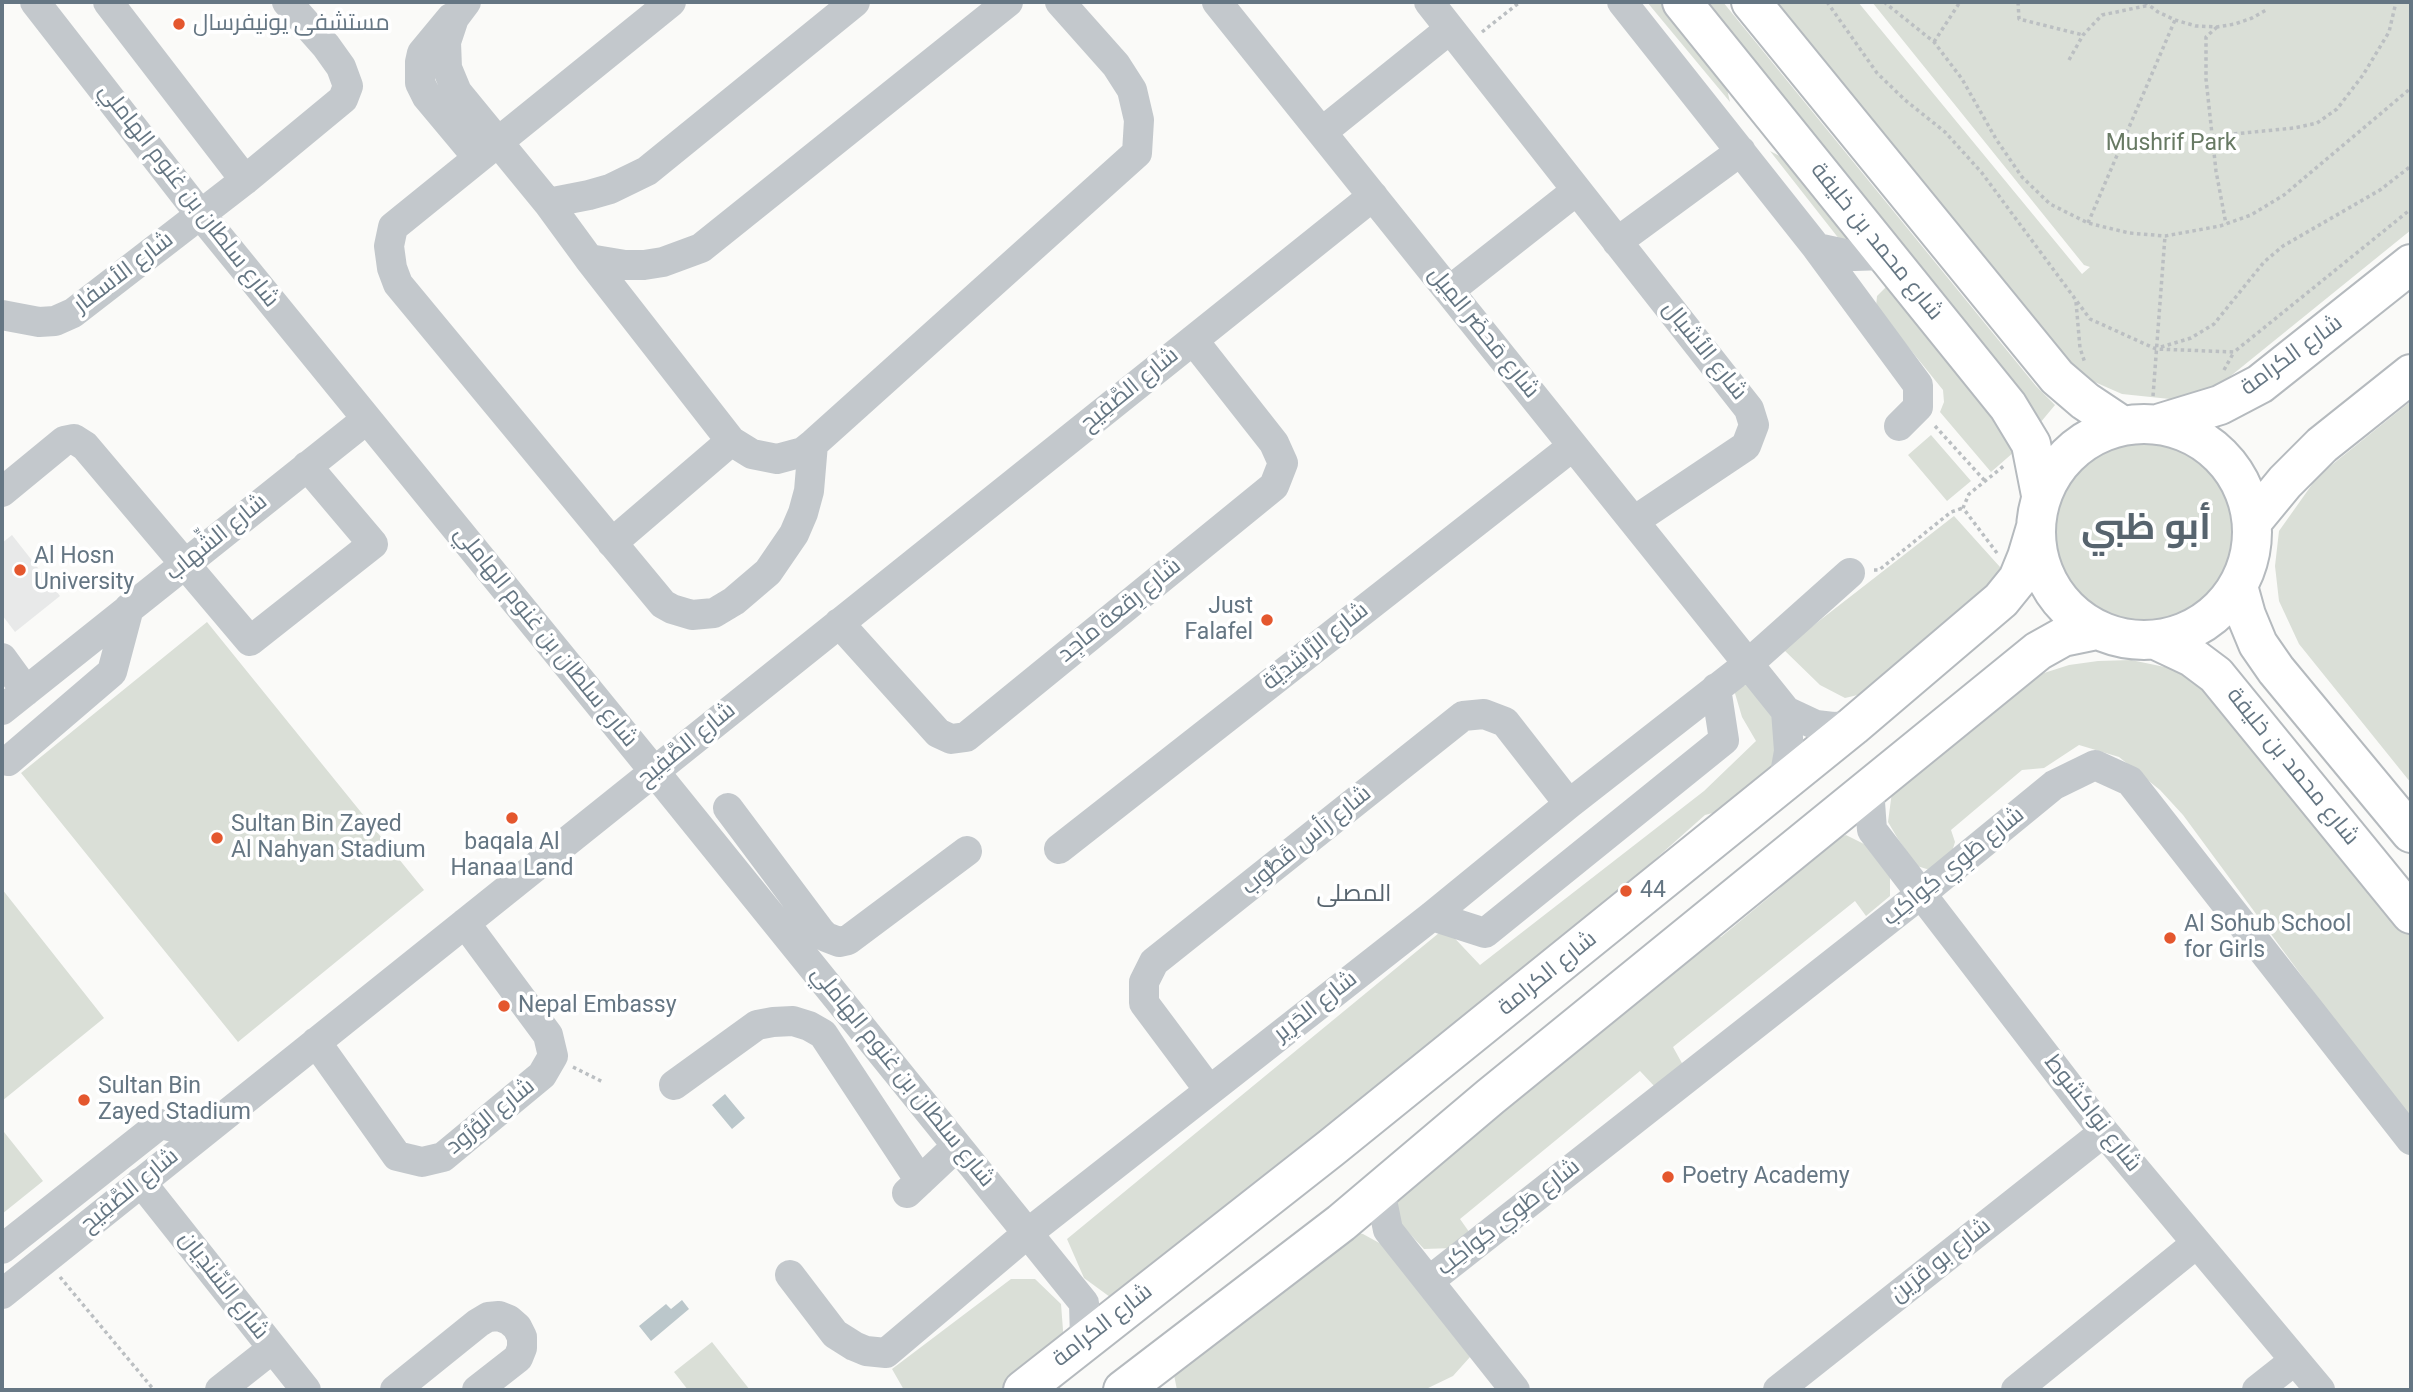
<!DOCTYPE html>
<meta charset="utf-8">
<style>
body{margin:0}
#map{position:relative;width:2413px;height:1392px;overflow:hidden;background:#fafaf8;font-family:Roboto,sans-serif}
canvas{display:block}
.frame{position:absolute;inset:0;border:4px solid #657683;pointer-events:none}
</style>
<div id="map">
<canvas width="2413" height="1392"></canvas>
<div class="frame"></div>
</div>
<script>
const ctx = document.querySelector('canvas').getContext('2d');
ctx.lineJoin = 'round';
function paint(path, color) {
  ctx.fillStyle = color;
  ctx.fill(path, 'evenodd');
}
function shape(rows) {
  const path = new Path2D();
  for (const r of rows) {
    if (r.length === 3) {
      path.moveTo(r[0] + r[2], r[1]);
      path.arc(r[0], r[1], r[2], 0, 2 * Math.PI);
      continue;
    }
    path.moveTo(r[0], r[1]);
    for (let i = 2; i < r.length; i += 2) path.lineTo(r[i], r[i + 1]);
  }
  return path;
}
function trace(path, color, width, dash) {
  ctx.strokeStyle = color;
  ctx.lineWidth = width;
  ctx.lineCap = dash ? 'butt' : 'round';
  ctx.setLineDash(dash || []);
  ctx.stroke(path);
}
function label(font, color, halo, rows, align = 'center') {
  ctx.font = font + ' Roboto,Cairo,sans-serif';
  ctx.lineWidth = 7;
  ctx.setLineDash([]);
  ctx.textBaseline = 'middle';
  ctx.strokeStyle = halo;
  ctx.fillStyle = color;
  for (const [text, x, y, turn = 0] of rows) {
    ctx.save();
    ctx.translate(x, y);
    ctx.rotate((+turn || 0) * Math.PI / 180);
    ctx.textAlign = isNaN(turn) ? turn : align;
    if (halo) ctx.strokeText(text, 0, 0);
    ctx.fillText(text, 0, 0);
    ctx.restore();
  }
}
paint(shape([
 [12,535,60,596,15,632,2,615,2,543]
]), '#e8e9e9');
paint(shape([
 [1647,2,1662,2,1675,10,1723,72,1730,102],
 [1701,2,1723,2,2036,386,2055,405,2035,429],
 [1769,2,1858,2,2082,274,2090,267,2084,265,1872,2,2411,2,2411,230,2222,383,2189,399,2170,399,2122,394,2081,376,2050,343],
 [1770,151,1797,165,1865,249,1847,249],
 [1886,287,1897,287,1995,412,2014,452,1991,472,1940,412,1944,402,1943,390,1876,307,1877,296],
 [2411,401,2411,783,2299,644,2279,601,2275,566,2279,531,2318,476],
 [1931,435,1971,481,1947,501,1908,455],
 [2146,531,94],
 [1954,516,2000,567,2000,581,1866,693,1845,698,1820,685,1783,649],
 [207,622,424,890,238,1042,21,773],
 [2131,660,2189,672,2233,712,2411,934,2411,1117,2369,1067,2183,815,2160,790,2119,757,2079,745,2044,768,2022,770,1951,830,1955,842,1951,855,1930,870,1917,866,1898,839,1888,822,1892,792,2021,686,2044,673,2069,665,2098,661],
 [1748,684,1802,734,1740,806,1705,815,1634,878,1621,910,1110,1297,1084,1278,1067,1239,1445,928,1480,965,1704,791,1756,741,1742,717,1734,690],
 [1846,835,1870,847,1890,874,1890,896,1866,916,1855,901,1673,1047,1683,1065,1656,1088,1640,1071,1460,1219,1472,1236,1454,1248,1424,1249,1395,1218,1387,1190,1695,942,1721,937,1779,889,1820,846],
 [2,889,104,1018,2,1101],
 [4,1132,43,1181,2,1214,2,1133],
 [1347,1231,1363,1234,1392,1250,1470,1357,1453,1376,1424,1390,1177,1390,1173,1370,1280,1295,1299,1273],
 [1011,1279,1035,1279,1061,1304,1064,1343,1006,1390,904,1390,892,1369],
 [712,1342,750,1390,688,1390,674,1372]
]), '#dadfd7');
paint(shape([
 [725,1094,745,1118,732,1129,712,1105],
 [682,1300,689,1309,651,1341,639,1326,666,1304,671,1309]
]), '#bbc7cb');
const major = shape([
 [1682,2,2008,406,2031,444,2041,495],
 [1751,2,2057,377,2085,401,2121,425],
 [2161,423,2220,405,2260,384,2411,264],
 [2144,532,108],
 [2252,522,2285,482,2322,445,2411,374],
 [2238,586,2246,615,2258,644,2276,670,2411,833],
 [2156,640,2192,657,2216,675,2411,914],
 [1023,1390,1331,1148,1853,726,2001,600,2018,579,2027,557,2036,527],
 [1123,1390,1341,1223,1490,1097,2038,651,2063,637,2097,630]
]);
trace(major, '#b5babe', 42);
trace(shape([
 [1827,2,1877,73,1905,100,1945,132,1982,173,2090,319,2156,349,2234,352,2411,209],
 [1884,2,1934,42,1962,79,1996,139,2022,177,2050,204,2088,223,2129,233,2165,236,2220,226,2251,215,2284,195,2411,88],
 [2018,2,2019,19,2083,35],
 [2145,2,2158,12,2175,20,2196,26,2217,27,2235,24,2252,18,2268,9],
 [2217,27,2206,37,2206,79,2216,171,2226,224],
 [1482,32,1520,2],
 [1934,42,1960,2],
 [2069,60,2083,35,2102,15,2150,5],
 [2213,136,2294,128,2317,123,2337,109,2363,75,2389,32,2396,2],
 [2088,223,2175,20],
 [2076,302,2080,348,2085,363],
 [2161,347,2191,338,2214,324,2264,262,2283,246,2380,190,2411,166],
 [2224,370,2234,352],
 [2153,396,2165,236],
 [1935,426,1985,481],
 [1997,553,1963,508,1969,494,2005,465],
 [1874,570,1879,570,1951,512,1963,508],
 [573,1067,603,1082],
 [60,1277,154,1390]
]), '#bbbfc2', 3.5, [3.5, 3.5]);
trace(shape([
 [35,2,200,214,654,771,1084,1303,1085,1339],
 [108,2,245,180],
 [466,2,454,18,446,42,447,68,457,92,548,203,589,259,731,441,752,454,777,459,803,452,813,444,1137,153,1139,120,1132,90,1116,65,1060,2],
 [671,2,393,227,389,246,392,268,398,284,663,604,672,609,692,615,714,613,734,601,768,572,794,534,803,513,809,491,813,444],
 [1217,2,1786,711,1816,725,1833,727,1853,726],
 [1429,2,1749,409,1754,425,1746,446,1634,521],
 [1622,2,1817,248,1918,385,1918,407,1899,426],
 [451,18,422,53,420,62,420,83,427,97,478,158],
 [1322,132,1450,29],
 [548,203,589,195,610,189,647,171,855,2],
 [1617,242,1741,151],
 [1817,248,1854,256,1886,255],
 [589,259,625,265,644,265,663,262,701,248,1008,2],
 [1449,291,1576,191],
 [2,315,39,322,55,321,73,313,245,180,343,99,348,86,341,67,326,46,287,2],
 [2,492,64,441,74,439,85,446,250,641,373,544,307,466],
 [612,543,731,441],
 [839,623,938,733,951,739,966,737,1274,486,1283,463,1274,443,1193,340],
 [2,658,26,691],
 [2,710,367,419],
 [2,760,8,761,112,672,129,608],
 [1783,785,1789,751,1786,711],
 [1869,788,1872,830,2104,1132,2320,1390],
 [728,808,820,931,826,937,839,942,848,940,967,851],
 [1059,849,1573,446],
 [1432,916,1485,933,1724,740,1716,688],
 [316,1042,397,1156,422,1162,443,1157,542,1075,553,1056,548,1035,465,923],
 [674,1085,757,1025,773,1022,793,1021,809,1026,823,1034,920,1181],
 [1209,1090,1144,1003,1144,982,1154,962,1463,716,1484,714,1505,722,1569,804],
 [141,1182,306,1390],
 [1380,1190,1388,1230,1515,1390],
 [907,1193,957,1146],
 [2,1249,160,1124,202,1133],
 [790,1275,835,1334,854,1346,866,1351,886,1353,1028,1233,1432,916,1569,804,1748,664,1850,573],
 [1429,1281,1921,894,2054,785,2095,765,2130,781,2411,1140],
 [2,1294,1373,196],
 [220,1390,272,1349],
 [395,1390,478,1323,488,1317,499,1316,509,1320,517,1327,522,1337,522,1348,518,1358,477,1390],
 [1778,1390,2104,1132],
 [2016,1390,2197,1243],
 [2257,1390,2295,1360]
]), '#c3c8cc', 30);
trace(major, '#fff', 38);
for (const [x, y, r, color] of [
 [179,24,7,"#e4572e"],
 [20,570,7,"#e4572e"],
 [1267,620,7,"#e4572e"],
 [512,818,7,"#e4572e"],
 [217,838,7,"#e4572e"],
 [1626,891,7,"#e4572e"],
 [2170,938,7,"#e4572e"],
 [504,1006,7,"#e4572e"],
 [84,1100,7,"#e4572e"],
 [1668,1177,7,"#e4572e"]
]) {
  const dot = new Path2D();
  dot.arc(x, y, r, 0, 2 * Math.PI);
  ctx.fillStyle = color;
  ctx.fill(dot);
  trace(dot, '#fff', 2.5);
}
label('23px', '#657683', '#fff', [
 ["مستشفى يونيفرسال",193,24],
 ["Al Hosn",34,557],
 ["University",34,583],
 ["Just",1253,607,"right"],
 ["Falafel",1253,633,"right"],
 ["Sultan Bin Zayed",231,825],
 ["Al Nahyan Stadium",231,851],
 ["baqala Al",512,843,"center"],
 ["Hanaa Land",512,869,"center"],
 ["44",1640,891],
 ["Al Sohub School",2184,925],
 ["for Girls",2184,951],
 ["Nepal Embassy",518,1006],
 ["Sultan Bin",98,1087],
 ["Zayed Stadium",98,1113],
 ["Poetry Academy",1682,1177]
], 'left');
label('23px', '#687a64', '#fff', [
 ["Mushrif Park",2171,144]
]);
label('23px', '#657683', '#fff', [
 ["شارع سلطان بن غنوم الهاملي",188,196,52],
 ["شارع محمد بن خليفة",1876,242,51],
 ["شارع الأسفار",124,273,-37],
 ["شارع مَحضَر المِيل",1483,333,51],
 ["شارع الأشبال",1704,351,51],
 ["شارع الكرامة",2292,356,-36],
 ["شارع الصَّفِيح",1130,390,-39],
 ["شارع الشِّهاب",217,538,-39],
 ["شارع رِقعة ماجِد",1120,611,-39],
 ["شارع سلطان بن غنوم الهاملي",545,637,51],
 ["شارع الرَّاشِدِيَّة",1316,647,-38],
 ["شارع الصَّفِيح",687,745,-39],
 ["شارع محمد بن خليفة",2292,767,51],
 ["شارع رَأس قَطُّوب",1307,841,-39],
 ["شارع طَوِي كِواكِب",1954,867,-39],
 ["شارع الكرامة",1548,974,-39],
 ["شارع الحَرِير",1316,1007,-38],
 ["شارع سلطان بن غنوم الهاملي",902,1077,51],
 ["شارع نواكشوط",2092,1114,52],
 ["شارع الوُرُود",491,1117,-39],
 ["شارع الصَّفِيح",130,1191,-39],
 ["شارع طَوِي كِواكِب",1509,1218,-38],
 ["شارع بو قرَين",1941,1261,-38],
 ["شارع السِّندِيان",223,1286,52],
 ["شارع الكرامة",1103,1326,-38]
]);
label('24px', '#57646e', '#fff', [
 ["المصلى",1354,895]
]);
label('bold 37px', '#57646e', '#fff', [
 ["أبو ظبي",2146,530]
]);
</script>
